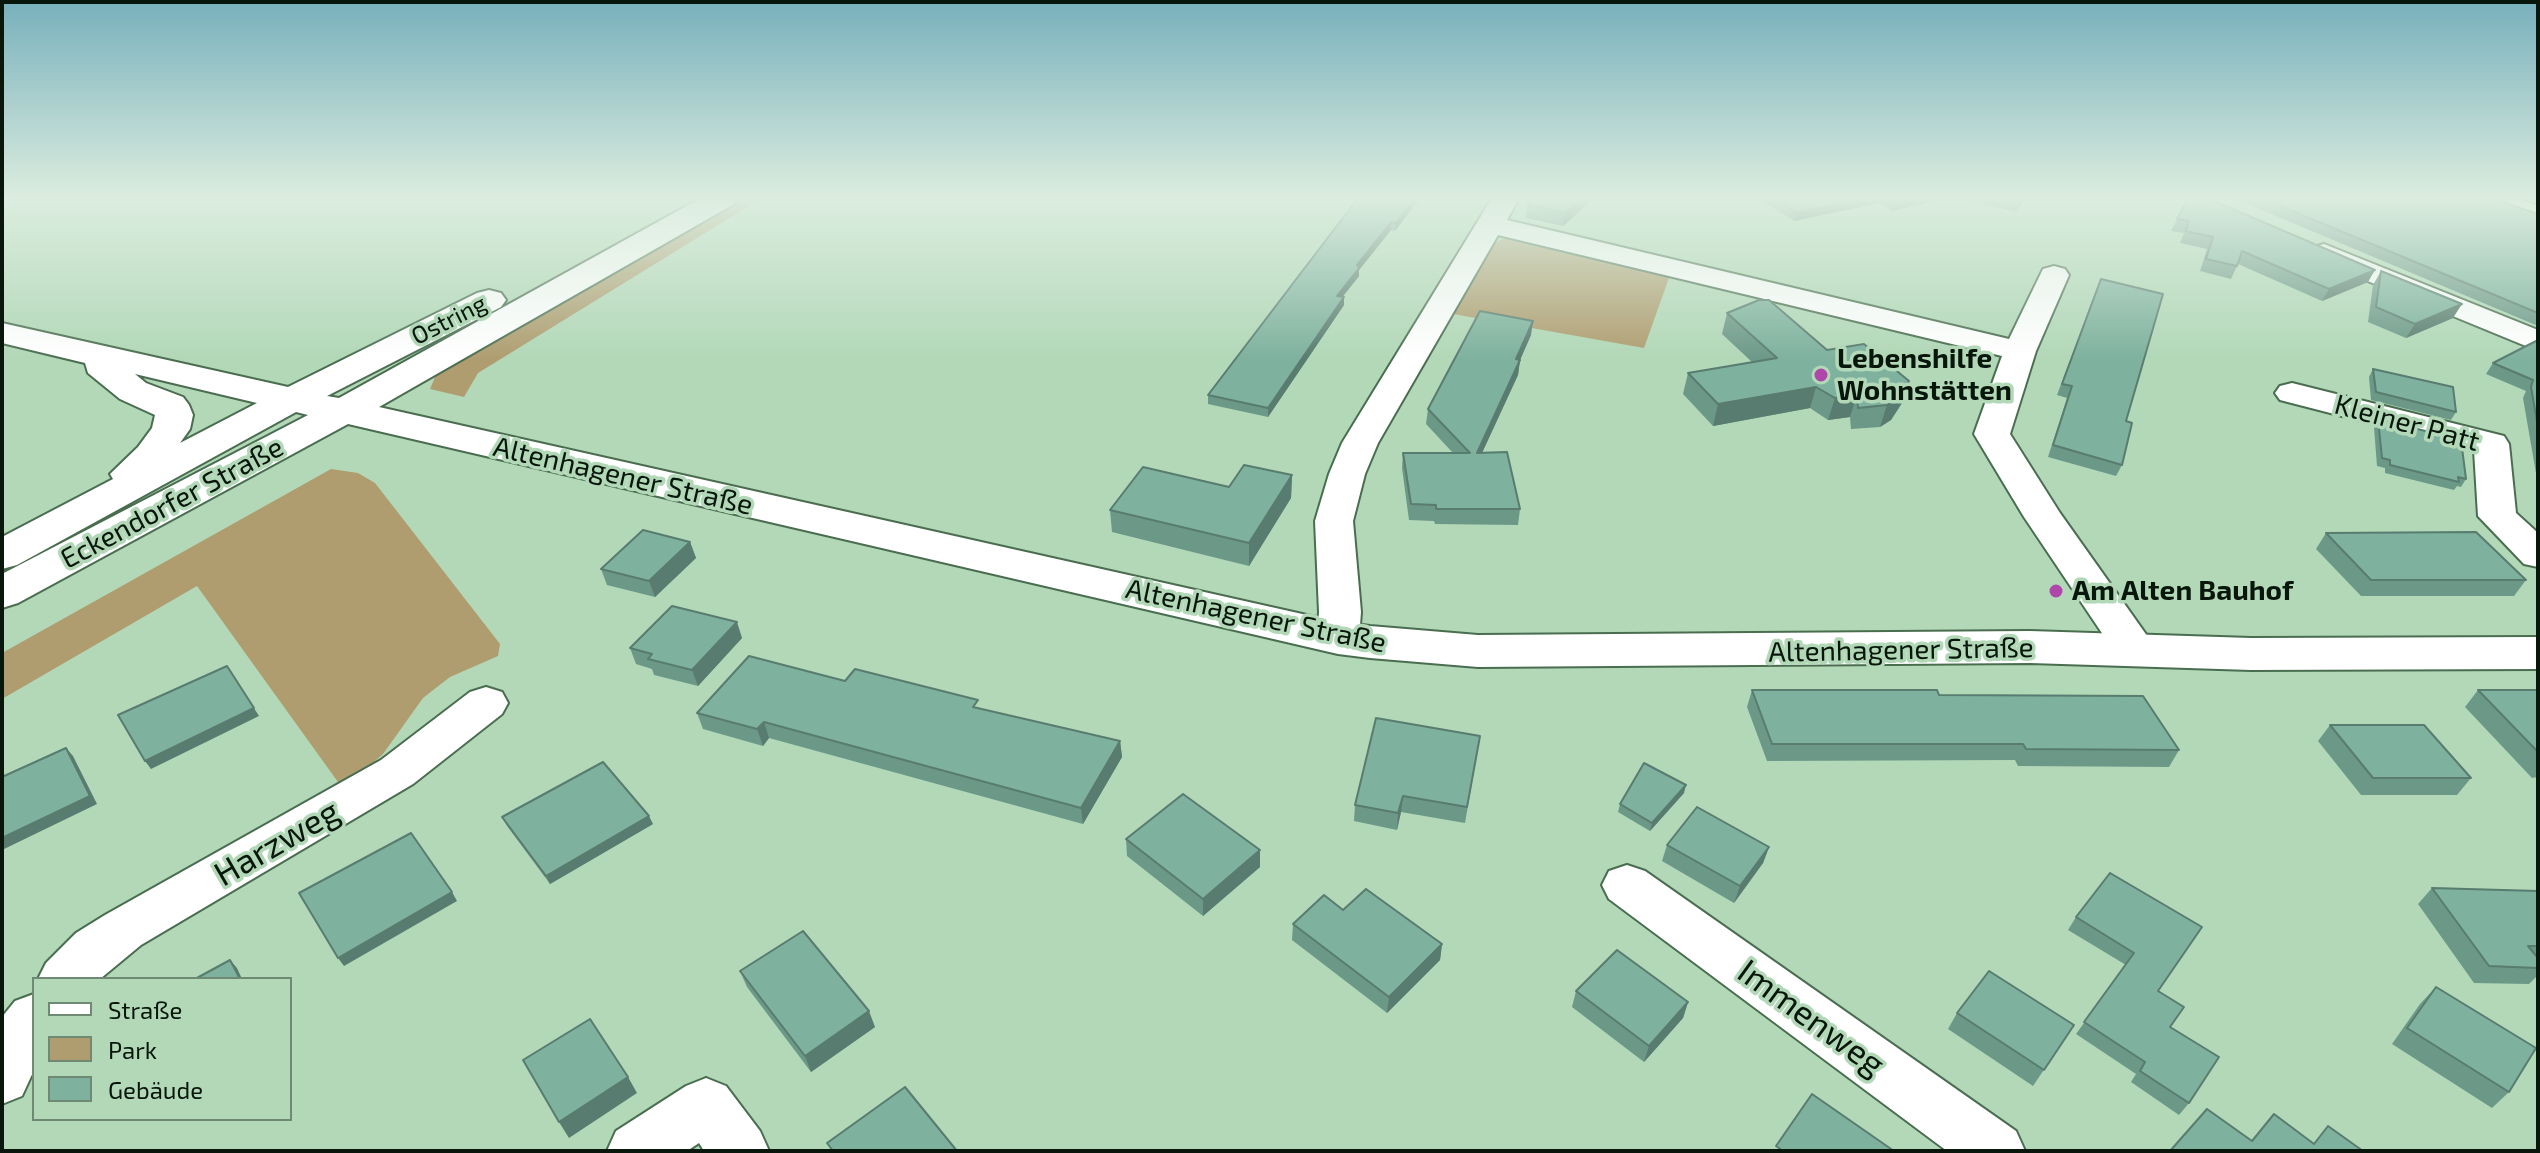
<!DOCTYPE html>
<meta charset="utf-8">
<style>
body{margin:0}
#map{position:relative;width:2540px;height:1153px;overflow:hidden;background:#b2d8b8;font-family:"Exo 2",sans-serif}
canvas{display:block}
.frame{position:absolute;inset:0;border:4px solid #08160b;pointer-events:none}
.legend{position:absolute;left:32px;top:977px;width:260px;height:144px;box-sizing:border-box;background:#b2d8b8;border:2px solid #6e8a73;margin:0;padding:10px 14px;list-style:none;font-size:24px;color:#08160b}
.legend li{display:flex;align-items:center;gap:16px;height:40px}
.legend b{width:40px;border:2px solid #6e8a73}
</style>
<div id="map">
<canvas width="2540" height="1153"></canvas>
<div class="frame"></div>
<ul class="legend">
<li><b style="height:10px;background:#fff"></b>Straße</li>
<li><b style="height:22px;background:#af9d70"></b>Park</li>
<li><b style="height:22px;background:#7eb19e"></b>Gebäude</li>
</ul>
</div>
<script>
const ctx = document.querySelector('canvas').getContext('2d');
ctx.lineJoin = 'round';
function paint(path, color) {
  ctx.fillStyle = color;
  ctx.fill(path, 'evenodd');
}
function shape(rows) {
  const path = new Path2D();
  for (const r of rows) {
    path.moveTo(r[0], r[1]);
    for (let i = 2; i < r.length; i += 2) path.lineTo(r[i], r[i + 1]);
  }
  return path;
}
function trace(path, color, width, dash) {
  ctx.strokeStyle = color;
  ctx.lineWidth = width;
  ctx.lineCap = dash ? 'butt' : 'round';
  ctx.setLineDash(dash || []);
  ctx.stroke(path);
}
function label(font, color, halo, rows, align = 'center') {
  ctx.font = font + ' "Exo 2",sans-serif';
  ctx.lineWidth = 7;
  ctx.setLineDash([]);
  ctx.textBaseline = 'middle';
  ctx.strokeStyle = halo;
  ctx.fillStyle = color;
  for (const [text, x, y, turn = 0] of rows) {
    ctx.save();
    ctx.translate(x, y);
    ctx.rotate((+turn || 0) * Math.PI / 180);
    ctx.textAlign = isNaN(turn) ? turn : align;
    if (halo) ctx.strokeText(text, 0, 0);
    ctx.fillText(text, 0, 0);
    ctx.restore();
  }
}
paint(shape([
 [734,198,762,198,478,373,464,397,430,389,435,377,445,368],
 [1502,239,1516,239,1670,275,1644,348,1453,314,1492,244],
 [331,469,358,473,375,483,500,644,498,656,450,677,423,698,383,754,343,789,197,586,2,699,2,653]
]), '#af9d70');
const minor = shape([
 [1492,198,1519,198,1507,220,2009,339,2043,269,2054,266,2065,269,2069,275,2036,351,2010,434,2060,513,2150,640,2156,650,2150,660,2135,665,2120,660,2024,517,1974,434,2002,356,1498,235,1378,443,1365,474,1353,521,1361,612,1359,638,1353,648,1338,652,1323,648,1317,638,1319,612,1315,521,1329,474,1342,443,1492,198],
 [2479,198,2518,198,2538,206,2538,223,2482,204,2479,198],
 [2324,244,2538,330,2538,351,2314,259,2310,253,2314,247,2324,244],
 [2292,383,2504,436,2509,444,2516,513,2538,533,2538,567,2524,564,2478,516,2474,450,2280,400,2275,393,2280,386,2292,383],
 [486,687,502,692,508,703,502,714,413,784,141,945,100,979,38,979,46,963,76,933,105,915,381,760,470,692,486,687],
 [1627,865,1645,871,2016,1131,2025,1151,1947,1151,1609,899,1602,885,1609,871,1627,865],
 [34,994,34,1070,22,1096,2,1104,2,1017,15,1001,34,994],
 [706,1078,726,1086,760,1131,769,1151,704,1151,699,1143,687,1151,607,1151,616,1131,686,1086,706,1078]
]);
const secondary = shape([
 [701,198,738,198,734,204,379,407,1338,622,1370,626,1478,635,2030,631,2251,638,2538,637,2538,669,2251,670,2030,663,1478,667,1370,658,1338,654,348,424,18,603,2,608,2,574,308,415,296,412,17,565,2,569,2,537,113,479,110,474,138,447,152,428,155,415,120,399,88,373,85,363,2,343,2,323,288,387,477,293,489,290,501,293,506,300,501,307,327,396,339,398,701,198],
 [135,374,257,403,180,443,190,429,193,415,189,405,183,397,146,383,135,374]
]);
trace(minor, '#4a6d50', 4);
trace(secondary, '#4a6d50', 4);
paint(minor, '#fff');
paint(secondary, '#fff');
paint(shape([
 [1358,198,1420,198,1395,231,1391,230,1359,270,1359,276,1342,297,1344,297,1344,305,1268,417,1208,404,1208,395],
 [1533,198,1594,198,1563,226,1526,218,1527,204],
 [1757,198,1946,198,1892,211,1879,203,1794,221],
 [1958,198,2025,198,2017,212],
 [2188,198,2368,282,2322,301,2238,264,2231,279,2200,271,2207,249,2180,243,2184,233,2171,231],
 [2233,198,2491,198,2538,214,2538,326],
 [2526,198,2538,198,2538,203],
 [2381,271,2453,318,2406,338,2368,322,2373,285],
 [2096,290,2126,421,2122,465,2116,476,2048,457,2067,398,2057,395],
 [1727,313,1827,350,1902,403,1891,420,1880,427,1851,429,1850,417,1828,420,1810,408,1713,426,1683,394,1688,373,1752,362,1722,334],
 [1531,335,1520,360,1518,375,1482,453,1520,509,1518,525,1435,524,1434,521,1409,520,1402,468,1403,453,1453,453,1426,424,1428,409],
 [2538,340,2538,485,2523,398,2526,391,2486,374,2493,363],
 [2373,369,2456,412,2451,420,2371,400,2369,377],
 [2378,419,2466,479,2461,487,2457,486,2454,490,2385,473,2385,468,2377,466,2374,427],
 [1292,475,1291,498,1249,566,1112,532,1110,510],
 [2326,533,2526,580,2514,596,2361,596,2316,549],
 [690,542,696,558,655,597,607,585,601,569],
 [742,638,698,686,654,675,652,669,636,664,630,648],
 [845,681,980,709,1120,741,1122,757,1083,824,769,738,763,746,703,729,697,713],
 [1752,690,1939,695,2179,750,2169,767,2018,766,2015,760,1767,761,1747,707],
 [2478,690,2538,690,2538,777,2532,778,2465,707],
 [2330,725,2471,778,2457,795,2361,795,2318,741],
 [1480,736,1465,823,1401,812,1397,830,1354,821,1355,805],
 [1684,793,1650,831,1618,812,1620,804],
 [502,817,653,824,550,884,507,826],
 [1126,839,1260,867,1203,916,1127,856],
 [1667,845,1769,847,1763,863,1734,903,1662,861],
 [2110,873,2158,991,2170,1027,2189,1103,2179,1115,2131,1082,2136,1074,2076,1034,2126,965,2068,930,2076,917],
 [2432,888,2538,891,2538,975,2529,984,2474,983,2418,904],
 [1343,910,1442,944,1440,960,1387,1013,1292,940,1293,924],
 [740,971,875,1027,811,1072,747,987],
 [2436,987,2509,1092,2492,1108,2392,1044,2420,1004],
 [1576,991,1688,1002,1683,1018,1644,1062,1572,1007],
 [1957,1013,2074,1025,2033,1086,1948,1029]
]), '#6c9888');
paint(shape([
 [1415,198,1420,198,1395,231,1396,223],
 [1581,198,1594,198,1563,226,1565,213],
 [1865,198,1881,198,1879,203,1794,221,1797,213],
 [1913,198,1946,198,1892,211,1895,202],
 [1391,222,1391,230,1359,270,1359,276,1337,304,1337,296,1357,265],
 [2375,270,2368,282,2322,301,2329,289],
 [1344,297,1344,305,1268,417,1268,408],
 [2462,304,2453,318,2406,338,2415,324],
 [1533,321,1531,335,1520,360,1518,375,1475,468,1477,453,1516,359],
 [1909,381,1902,403,1891,420,1880,427,1887,405],
 [1816,387,1810,408,1713,426,1718,404],
 [1857,395,1850,417,1828,420,1835,398],
 [1292,475,1291,498,1249,566,1249,543],
 [690,542,696,558,655,597,649,581],
 [737,622,742,638,698,686,692,670],
 [227,666,259,716,151,769,145,761],
 [764,722,769,738,763,746,757,729],
 [1120,741,1122,757,1083,824,1081,808],
 [66,748,73,756,97,804,2,850,2,838],
 [1686,785,1684,793,1650,831,1652,823],
 [1403,796,1401,812,1397,830,1398,813],
 [649,816,653,824,550,884,546,876],
 [1769,847,1763,863,1734,903,1740,886],
 [1260,850,1260,867,1203,916,1203,899],
 [452,892,457,901,344,966,338,958],
 [1442,944,1440,960,1387,1013,1389,997],
 [230,960,237,968,242,979,240,979],
 [1688,1002,1683,1018,1644,1062,1649,1046],
 [869,1011,875,1027,811,1072,805,1056],
 [628,1077,637,1093,569,1138,559,1122]
]), '#587c6f');
const building = shape([
 [1358,198,1415,198,1396,223,1391,222,1357,265,1359,268,1337,296,1344,297,1268,408,1208,395,1358,198],
 [1533,198,1581,198,1565,213,1527,204,1533,198],
 [1773,198,1865,198,1797,213,1773,198],
 [1888,198,1913,198,1895,202,1888,198],
 [1996,198,2024,198,2020,204,1996,198],
 [2188,198,2207,198,2375,270,2329,289,2242,251,2237,266,2206,259,2213,237,2186,231,2189,221,2177,219,2188,198],
 [2261,198,2491,198,2538,214,2538,313,2261,198],
 [2381,271,2462,304,2415,324,2376,307,2381,271],
 [2101,279,2163,294,2126,421,2132,423,2122,465,2053,445,2072,386,2062,384,2101,279],
 [1759,300,1769,300,1827,350,1864,344,1909,381,1899,399,1887,405,1858,408,1857,395,1835,398,1816,387,1718,404,1688,373,1777,358,1727,313,1759,300],
 [1480,311,1533,321,1516,359,1520,360,1477,453,1507,452,1520,509,1436,509,1436,505,1411,504,1403,453,1470,453,1428,409,1480,311],
 [2538,340,2538,427,2531,387,2533,380,2493,363,2538,340],
 [2373,369,2453,387,2456,412,2376,392,2373,369],
 [2378,419,2461,440,2466,479,2458,477,2459,482,2390,465,2390,460,2382,458,2378,419],
 [1244,465,1292,475,1249,543,1110,510,1143,467,1229,487,1244,465],
 [643,530,690,542,649,581,601,569,643,530],
 [2476,532,2526,580,2371,580,2326,533,2476,532],
 [672,606,737,622,692,670,648,659,652,654,630,648,672,606],
 [749,656,845,681,855,669,978,700,973,707,1120,741,1081,808,764,722,757,729,697,713,749,656],
 [227,666,254,708,145,761,118,715,227,666],
 [1752,690,1937,690,1939,695,2143,696,2179,750,2026,749,2023,744,1772,744,1752,690],
 [2478,690,2538,690,2538,752,2478,690],
 [1376,718,1480,736,1467,807,1403,796,1398,813,1355,805,1376,718],
 [2330,725,2424,725,2471,778,2373,778,2330,725],
 [66,748,90,796,2,838,2,777,66,748],
 [603,762,649,816,546,876,502,817,603,762],
 [1644,763,1686,785,1652,823,1620,804,1644,763],
 [1183,794,1260,850,1203,899,1126,839,1183,794],
 [1697,807,1769,847,1740,886,1667,845,1697,807],
 [411,833,452,892,338,958,299,893,411,833],
 [2110,873,2202,927,2158,991,2184,1007,2170,1027,2219,1057,2189,1103,2140,1071,2145,1062,2084,1022,2134,953,2076,917,2110,873],
 [2432,888,2538,891,2538,946,2528,946,2538,958,2538,968,2489,966,2432,888],
 [1366,889,1442,944,1389,997,1293,924,1324,895,1343,910,1366,889],
 [803,931,869,1011,805,1056,740,971,803,931],
 [1617,950,1688,1002,1649,1046,1576,991,1617,950],
 [230,960,240,979,195,979,230,960],
 [1989,971,2074,1025,2044,1070,1957,1013,1989,971],
 [2436,987,2536,1048,2509,1092,2407,1028,2436,987],
 [590,1019,628,1077,559,1122,523,1060,590,1019],
 [905,1087,957,1151,833,1151,827,1143,905,1087],
 [1812,1094,1894,1151,1783,1151,1776,1146,1812,1094],
 [2207,1109,2252,1141,2274,1114,2314,1144,2328,1126,2363,1151,2170,1151,2207,1109]
]);
paint(building, '#7eb19e');
trace(building, '#587c6f', 2);
const sky = ctx.createLinearGradient(0, 0, 0, 360);
sky.addColorStop(0, '#77b0bc');
sky.addColorStop(0.55, '#dceddf');
sky.addColorStop(1, '#dceddf00');
ctx.fillStyle = sky;
ctx.fillRect(0, 0, 2540, 360);
for (const [x, y, r, color] of [
 [1821,375,8,"#af47aa"],
 [2056,591,8,"#af47aa"]
]) {
  const dot = new Path2D();
  dot.arc(x, y, r, 0, 2 * Math.PI);
  ctx.fillStyle = color;
  ctx.fill(dot);
  trace(dot, '#b2d8b8', 3);
}
label('24px', '#08160b', '#b2d8b8', [
 ["Ostring",449,320,-27]
]);
label('bold 28px', '#08160b', '#b2d8b8', [
 ["Lebenshilfe",1837,359],
 ["Wohnstätten",1837,391],
 ["Am Alten Bauhof",2072,591]
], 'left');
label('28px', '#08160b', '#b2d8b8', [
 ["Kleiner Patt",2407,423,15],
 ["Altenhagener Straße",623,476,13],
 ["Eckendorfer Straße",172,503,-28],
 ["Altenhagener Straße",1256,616,12],
 ["Altenhagener Straße",1901,650,-1]
]);
label('34px', '#08160b', '#b2d8b8', [
 ["Harzweg",277,843,-30],
 ["Immenweg",1811,1018,36]
]);
</script>
